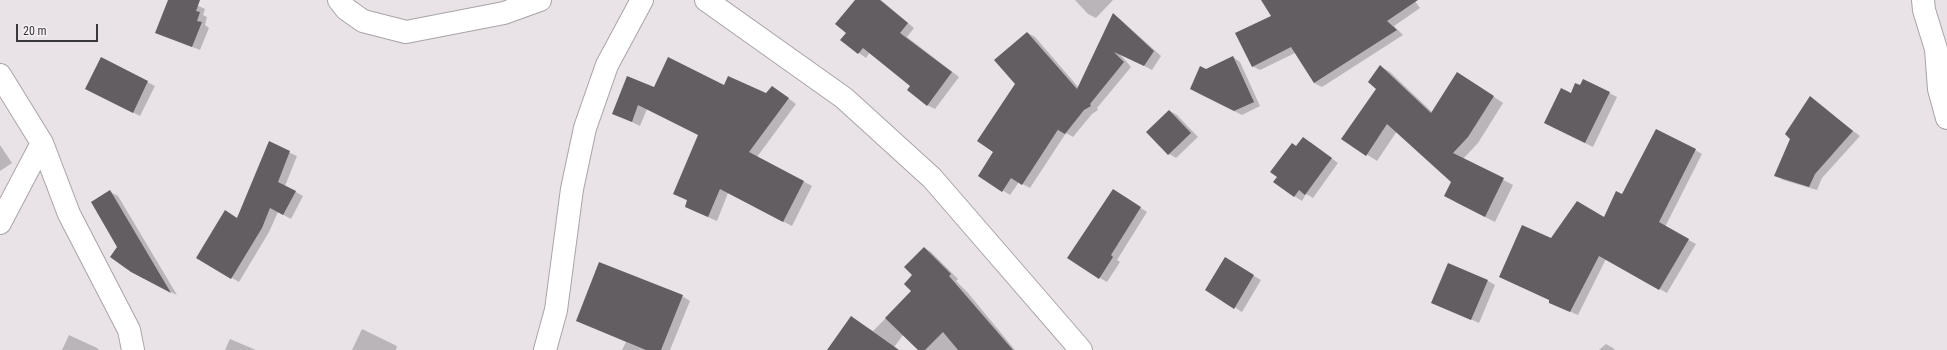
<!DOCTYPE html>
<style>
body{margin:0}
#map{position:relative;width:1947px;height:350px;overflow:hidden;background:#e9e3e7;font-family:"Roboto Condensed",sans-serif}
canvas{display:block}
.scale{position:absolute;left:16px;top:24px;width:82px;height:18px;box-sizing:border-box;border:2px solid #3a3839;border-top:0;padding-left:5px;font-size:12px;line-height:14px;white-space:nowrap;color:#3a3839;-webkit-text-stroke:3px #f6f0f5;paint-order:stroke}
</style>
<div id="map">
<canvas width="1947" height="350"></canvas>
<div class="scale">20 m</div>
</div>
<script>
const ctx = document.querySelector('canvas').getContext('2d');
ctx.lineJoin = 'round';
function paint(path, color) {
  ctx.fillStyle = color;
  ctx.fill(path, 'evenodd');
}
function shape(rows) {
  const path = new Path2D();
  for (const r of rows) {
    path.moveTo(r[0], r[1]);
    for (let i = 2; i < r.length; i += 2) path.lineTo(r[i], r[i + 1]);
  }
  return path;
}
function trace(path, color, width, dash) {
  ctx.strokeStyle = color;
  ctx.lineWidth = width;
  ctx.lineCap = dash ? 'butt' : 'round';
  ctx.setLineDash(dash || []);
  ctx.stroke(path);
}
paint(shape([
 [169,0,186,0,205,9,203,15,207,17,205,25,209,28,200,50,157,33],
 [856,0,881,0,914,28,907,37,959,77,935,109,927,105,912,86,870,52,866,58,841,40,847,33],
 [1075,0,1113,0,1096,18,1088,14],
 [1262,0,1414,0,1420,8,1394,26,1403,35,1322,87,1314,83,1295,53,1260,70,1252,66,1272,16],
 [1113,15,1120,19,1161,56,1152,70,1119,53,1131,67,1097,108,1098,110,1092,114,1073,137,1066,133,1030,188,1019,182,1010,195,979,175,995,152,1016,84,1028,33,1035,37,1079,88],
 [1233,57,1240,62,1260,106,1242,115,1198,93,1206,70],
 [101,58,155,86,140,116,94,93],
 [1380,66,1390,72,1432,112,1467,79,1503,103,1478,143,1463,159,1513,185,1495,222,1455,202,1452,182,1397,131,1377,161,1343,139,1377,89],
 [1584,80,1617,97,1593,147,1552,127],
 [725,86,766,94,780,92,796,104,757,157,812,186,792,226,728,193,717,221,694,211,688,201,674,194,699,135,647,109,640,126,613,113,654,88],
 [1810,98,1860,136,1822,178,1817,190,1783,180,1775,175],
 [1170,111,1177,115,1198,137,1176,158,1169,154,1148,132],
 [1310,142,1338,163,1313,198,1306,194,1302,201,1294,196,1296,147],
 [269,143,297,156,285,186,303,196,291,219,278,212,269,232,239,282,198,258,237,219],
 [0,145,12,163,0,171],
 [1695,150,1702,154,1665,227,1696,244,1667,293,1606,259,1578,315,1557,306,1552,239,1605,218,1623,195],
 [110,192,118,196,177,295,139,276,118,247],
 [1121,195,1147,212,1117,260,1120,262,1107,282,1100,278],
 [924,248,931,252,958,279,956,281,968,293,1015,350,919,350,903,335,892,350,828,350,851,317,873,331,913,291,914,275],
 [1225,259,1261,280,1242,312,1207,290],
 [1488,281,1495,285,1479,323,1432,302],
 [682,296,690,301,670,350,622,350,626,342,577,321],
 [362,329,397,346,396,350,352,350],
 [69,335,97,348,99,350,62,350],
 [230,339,256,350,225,350],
 [1606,344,1613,348,1615,350,1599,350]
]), '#0003');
paint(shape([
 [168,0,200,0,196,11,200,12,197,21,202,22,192,47,155,33],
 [855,0,880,0,908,23,900,33,952,72,927,106,907,90,910,86,863,48,858,54,840,40,846,33,835,24],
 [1261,0,1418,0,1387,21,1397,30,1314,83,1291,47,1252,67,1235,33,1271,16],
 [1113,13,1154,51,1144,66,1114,52,1124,62,1090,104,1091,106,1084,110,1065,134,1058,130,1059,128,1022,185,1011,178,1002,192,978,176,993,152,977,141,1015,84,994,60,1027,32,1077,89],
 [1233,56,1254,102,1234,111,1190,89,1200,66,1206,69],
 [101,57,148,81,133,113,85,89],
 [668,57,724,85,728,76,766,93,772,86,789,98,749,152,804,181,783,222,720,189,708,217,685,207,687,200,673,194,698,135,638,105,632,122,612,114,627,76,654,87],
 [1380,65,1431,113,1457,72,1494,96,1468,137,1453,153,1504,178,1485,217,1444,196,1451,182,1387,124,1366,156,1341,139,1376,89,1368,82],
 [1583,79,1610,92,1585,143,1544,123,1561,88,1571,93,1575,83,1580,85],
 [1810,96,1853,131,1815,174,1809,187,1774,176,1790,139,1785,134],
 [1169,110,1191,133,1168,155,1146,132],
 [1656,129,1696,149,1659,222,1689,239,1659,290,1599,256,1570,312,1549,303,1549,300,1499,277,1522,225,1551,238,1577,201,1604,217,1616,191,1622,194],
 [1303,137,1332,158,1305,195,1299,190,1294,197,1273,182,1277,177,1270,172,1292,143,1296,146],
 [269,141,290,151,278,182,296,191,283,215,270,208,262,228,231,279,196,258,225,210,237,218],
 [1113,189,1141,207,1111,255,1113,257,1099,279,1067,258],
 [110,190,171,293,131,272,110,257,117,247,91,202],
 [924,247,951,274,949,276,1013,350,958,350,943,332,925,350,918,350,885,318,911,291,904,284,912,275,904,267],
 [1225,257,1254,275,1234,309,1205,290],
 [599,262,683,295,661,350,646,350,576,321],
 [1448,263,1488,280,1471,320,1431,303],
 [851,316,899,350,827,350]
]), '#635e61');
const minor = shape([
 [339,0,346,9,363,21,406,32,504,13,540,0],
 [706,0,844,98,932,178,1081,350],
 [1923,0,1924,10,1936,49,1939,89,1947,118],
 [0,75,42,143,69,214,129,330,133,350],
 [0,223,42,143],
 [545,350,556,310,572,189,585,128,607,65,642,0]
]);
trace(minor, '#a9a3a7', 24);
trace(minor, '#fff', 22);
</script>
